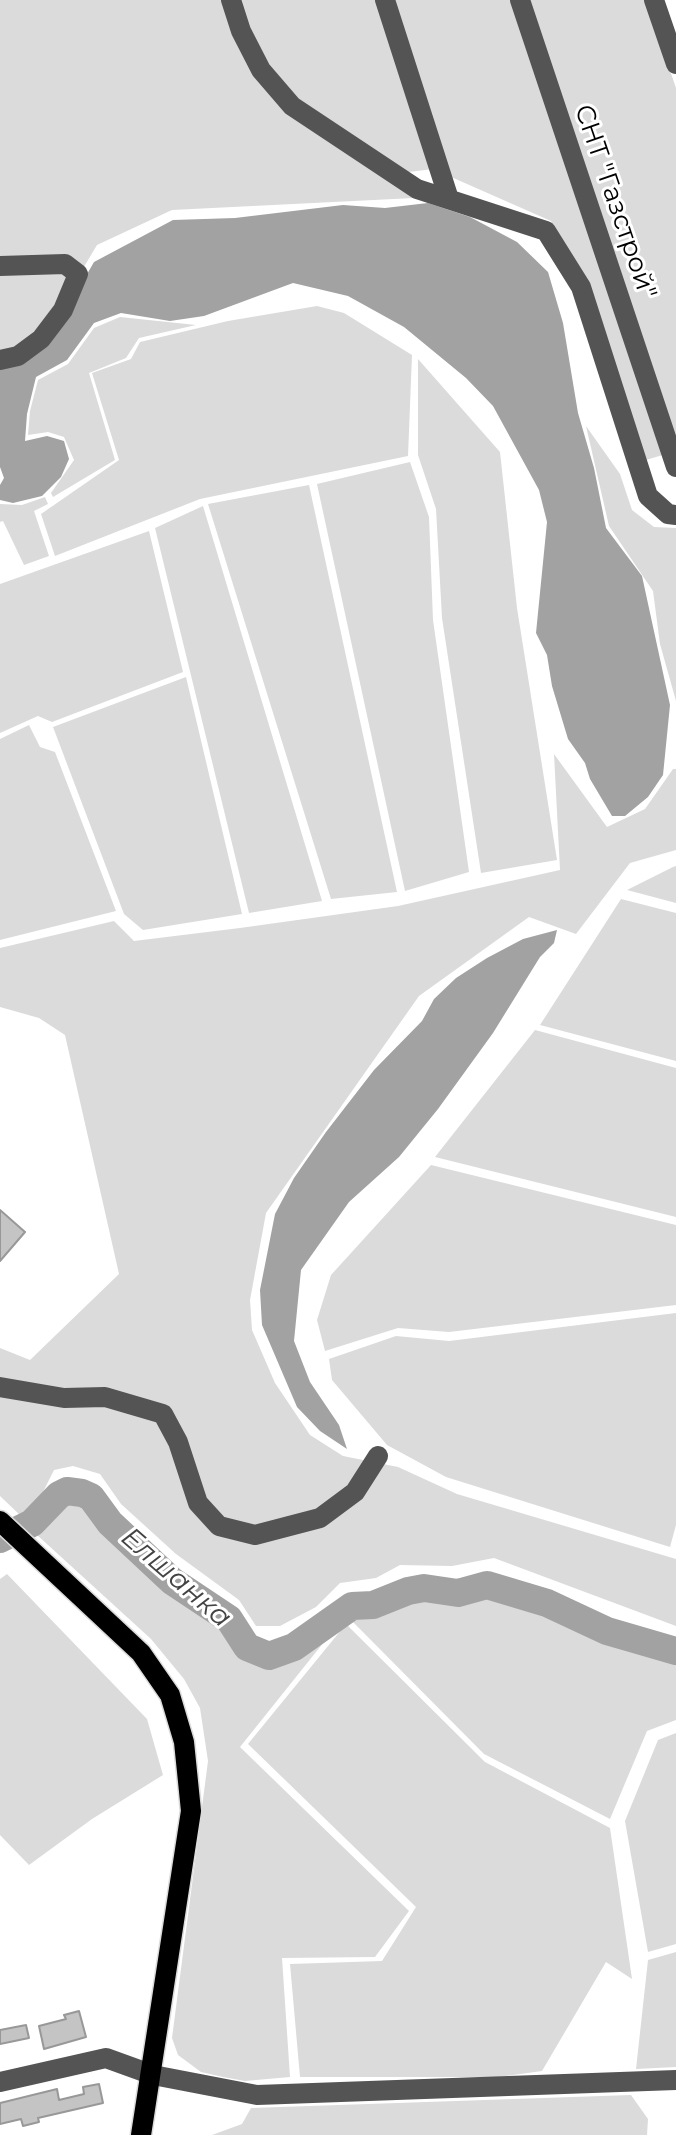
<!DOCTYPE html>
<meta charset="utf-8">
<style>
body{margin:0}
canvas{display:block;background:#fff}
</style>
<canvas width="676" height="2135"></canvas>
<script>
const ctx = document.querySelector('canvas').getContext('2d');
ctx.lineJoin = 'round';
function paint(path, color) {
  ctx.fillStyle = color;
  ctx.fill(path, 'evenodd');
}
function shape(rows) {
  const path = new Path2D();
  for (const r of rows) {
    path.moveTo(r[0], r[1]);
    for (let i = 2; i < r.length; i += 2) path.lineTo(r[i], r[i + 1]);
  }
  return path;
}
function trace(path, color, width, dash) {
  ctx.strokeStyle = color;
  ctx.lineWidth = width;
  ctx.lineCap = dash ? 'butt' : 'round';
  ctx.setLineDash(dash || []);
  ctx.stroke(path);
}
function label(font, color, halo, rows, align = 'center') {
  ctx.font = font + ' Montserrat,sans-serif';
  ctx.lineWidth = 6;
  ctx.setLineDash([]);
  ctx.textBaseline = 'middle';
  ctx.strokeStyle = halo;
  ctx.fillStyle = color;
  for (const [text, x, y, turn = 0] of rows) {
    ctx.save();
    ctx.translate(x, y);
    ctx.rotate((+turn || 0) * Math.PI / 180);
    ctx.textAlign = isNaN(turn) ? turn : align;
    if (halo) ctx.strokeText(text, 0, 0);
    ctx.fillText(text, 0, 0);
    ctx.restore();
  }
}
paint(shape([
 [0,0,222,0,247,64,305,126,414,198,172,210,97,245,63,302,31,344,0,353],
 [240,0,512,0,666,454,646,460,593,294,551,221,433,169,401,173,295,101,262,56,242,14],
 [526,0,646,0,676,88,676,448],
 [317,306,344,313,412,355,408,456,200,499,55,556,41,514,119,460,92,373,131,359,140,342,228,321],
 [120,317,196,325,139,338,126,358,89,373,115,460,53,497,51,493,74,460,64,437,48,432,28,435,30,411,38,380,68,364,94,328],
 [418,359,500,452,517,608,557,860,481,873,442,618,436,509,418,455],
 [586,426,620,474,632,510,654,527,676,528,676,701,660,644,653,591,609,526],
 [410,462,429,517,433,620,469,872,405,891,317,484],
 [309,485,397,892,331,899,208,504],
 [45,497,48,504,34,511,49,556,24,565,3,521,0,522,0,504,22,505],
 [203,506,322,901,249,913,155,528],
 [149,531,183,672,52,722,38,716,0,733,0,584],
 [186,677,242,914,143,930,124,914,53,727],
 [29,725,40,747,55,752,116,911,0,940,0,739],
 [554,754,607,827,645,809,673,769,676,769,676,850,630,863,576,934,529,917,419,996,266,1213,250,1300,252,1330,275,1383,310,1435,343,1456,398,1467,457,1494,676,1559,676,1626,494,1558,452,1566,400,1565,376,1578,340,1583,316,1607,280,1626,256,1626,239,1600,176,1554,121,1504,100,1474,73,1466,54,1470,41,1496,22,1517,0,1496,0,1348,30,1360,119,1274,65,1035,39,1018,0,1007,0,948,114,921,134,941,240,928,398,906,560,870],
 [676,866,676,903,627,890,673,867],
 [621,899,676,913,676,1061,540,1025],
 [535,1030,676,1068,676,1217,435,1157],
 [431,1165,676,1225,676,1305,449,1332,398,1328,325,1351,317,1320,331,1275],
 [676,1313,676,1525,670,1547,446,1477,387,1445,332,1380,329,1359,396,1336,449,1341],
 [84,1481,112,1517,163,1565,227,1610,240,1633,261,1647,298,1636,339,1610,340,1622,240,1747,409,1911,375,1957,282,1958,290,2077,245,2081,223,2077,201,2072,178,2055,172,2038,208,1761,200,1708,184,1679,151,1639,36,1534,68,1482],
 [7,1574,147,1719,163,1775,92,1819,29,1865,0,1835,0,1579],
 [492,1578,556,1597,582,1614,676,1644,676,1720,647,1731,610,1819,484,1754,348,1617,343,1603,400,1588],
 [346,1624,485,1762,610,1828,632,1979,606,1962,542,2071,498,2077,300,2077,290,1964,382,1961,416,1907,248,1744],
 [676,1733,676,1944,648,1952,625,1821,658,1740],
 [676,1952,676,2067,636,2069,648,1960],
 [631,2095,648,2119,647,2135,212,2135,242,2124,251,2108]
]), '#dbdbdb');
paint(shape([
 [428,203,470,217,517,242,548,272,563,323,578,413,594,468,606,528,642,576,670,705,663,775,648,797,625,816,612,816,590,779,585,763,568,739,552,686,547,655,536,633,547,522,539,490,493,406,466,378,404,327,348,296,293,283,204,316,170,321,121,313,94,323,67,360,36,377,27,414,25,441,47,436,64,441,69,459,61,477,42,496,13,503,0,500,0,485,4,478,0,467,0,369,60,321,94,262,173,220,235,218,343,205,385,208],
 [557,930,554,943,540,957,493,1033,438,1109,399,1157,349,1202,301,1270,294,1341,310,1382,339,1425,347,1449,320,1431,297,1407,262,1325,260,1290,275,1214,294,1178,326,1132,374,1070,422,1021,434,999,456,978,487,958,523,939]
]), '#a2a2a2');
trace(shape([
 [0,1539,32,1523,59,1495,67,1491,82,1493,91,1497,110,1523,172,1581,229,1619,247,1647,269,1656,294,1647,352,1606,373,1605,408,1591,424,1588,458,1593,487,1585,547,1603,607,1631,676,1651]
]), '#a2a2a2', 28);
const building = shape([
 [0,1210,25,1232,0,1261,0,1210],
 [79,2011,86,2037,44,2049,39,2026,66,2019,64,2015,79,2011],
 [26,2025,29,2038,0,2044,0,2030,26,2025],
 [99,2084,103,2103,38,2118,39,2122,23,2126,21,2119,0,2124,0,2103,57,2089,59,2100,84,2094,83,2087,99,2084]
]);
paint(building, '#c4c4c4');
trace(building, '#989898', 2);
const major = shape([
 [0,1521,141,1653,170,1695,184,1742,191,1811,141,2135]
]);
trace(major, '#dbdbdb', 23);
trace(shape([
 [231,0,241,31,261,70,292,106,417,189,546,231,581,287,648,496,668,514,676,515],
 [385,0,449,199],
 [520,0,676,467],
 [654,0,676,64],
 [0,266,65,264,78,274,63,310,41,339,18,356,0,360],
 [0,1387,64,1398,105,1397,163,1414,178,1442,198,1503,219,1526,255,1535,320,1518,355,1492,378,1456],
 [0,2082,106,2058,153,2075,257,2095,676,2080]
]), '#545454', 20);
trace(major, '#000', 20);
label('26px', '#000', '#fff', [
 ["СНТ \"Газстрой\"",615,202,71]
]);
label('italic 28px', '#434343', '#fff', [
 ["Елшанка",176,1578,41]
]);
</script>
